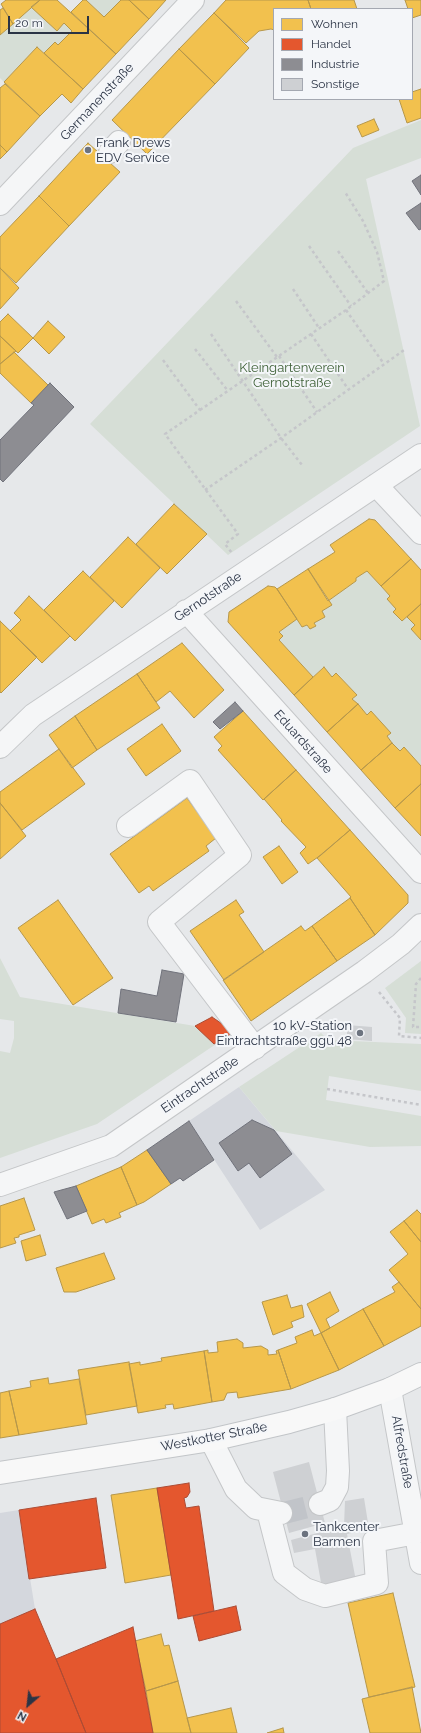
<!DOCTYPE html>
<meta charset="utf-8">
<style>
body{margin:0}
#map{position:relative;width:421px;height:1733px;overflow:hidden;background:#e6e8ea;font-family:Raleway,sans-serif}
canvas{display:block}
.legend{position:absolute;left:273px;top:8px;width:140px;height:92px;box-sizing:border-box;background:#f4f6f9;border:1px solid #a4a8b1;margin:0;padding:5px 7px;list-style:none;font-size:12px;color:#2b3445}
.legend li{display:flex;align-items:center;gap:8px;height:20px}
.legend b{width:20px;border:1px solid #a4a8b1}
.north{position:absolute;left:8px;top:1685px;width:40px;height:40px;-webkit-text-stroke:3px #f4f6f9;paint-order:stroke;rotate:208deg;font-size:11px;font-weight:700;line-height:16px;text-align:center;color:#2b3445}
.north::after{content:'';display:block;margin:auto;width:14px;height:18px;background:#2b3445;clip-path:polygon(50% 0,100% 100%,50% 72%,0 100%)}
.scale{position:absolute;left:8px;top:16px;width:81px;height:18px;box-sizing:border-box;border:2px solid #2b3445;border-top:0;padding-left:5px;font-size:12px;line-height:14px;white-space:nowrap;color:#2b3445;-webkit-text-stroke:3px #f4f6f9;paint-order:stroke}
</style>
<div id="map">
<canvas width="421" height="1733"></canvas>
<ul class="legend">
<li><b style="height:11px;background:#f2c14e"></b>Wohnen</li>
<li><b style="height:11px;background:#e4572e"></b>Handel</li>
<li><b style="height:11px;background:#8d8d92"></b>Industrie</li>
<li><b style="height:11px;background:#ced0d3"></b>Sonstige</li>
</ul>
<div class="north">N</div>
<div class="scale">20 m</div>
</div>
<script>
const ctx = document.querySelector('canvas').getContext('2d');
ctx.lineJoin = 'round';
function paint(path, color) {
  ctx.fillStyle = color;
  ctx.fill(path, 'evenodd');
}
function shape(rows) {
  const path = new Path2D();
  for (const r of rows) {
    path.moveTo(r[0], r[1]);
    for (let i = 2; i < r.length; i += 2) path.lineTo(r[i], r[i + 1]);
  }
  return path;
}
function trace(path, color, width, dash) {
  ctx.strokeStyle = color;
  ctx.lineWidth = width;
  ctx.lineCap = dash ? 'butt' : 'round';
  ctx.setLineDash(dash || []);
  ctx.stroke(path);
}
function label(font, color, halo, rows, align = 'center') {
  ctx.font = font + ' Raleway,sans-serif';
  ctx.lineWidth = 4;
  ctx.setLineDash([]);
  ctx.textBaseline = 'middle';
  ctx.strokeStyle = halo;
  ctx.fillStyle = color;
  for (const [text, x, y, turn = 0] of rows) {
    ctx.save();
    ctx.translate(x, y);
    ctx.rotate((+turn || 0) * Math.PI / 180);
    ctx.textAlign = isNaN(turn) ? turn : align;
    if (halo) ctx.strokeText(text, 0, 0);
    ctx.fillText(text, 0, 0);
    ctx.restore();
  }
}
paint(shape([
 [239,1087,325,1190,260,1230,189,1121],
 [19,1510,35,1609,86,1733,0,1733,0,1513]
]), '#d4d7dd');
paint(shape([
 [86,0,121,0,104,17],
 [31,7,57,30,64,23,72,31,58,45,55,42,44,53,37,47,4,82,0,78,0,35],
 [421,120,421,158,366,179,420,426,228,555,90,424,353,148],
 [367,571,390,596,396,609,393,612,401,621,407,617,415,625,411,629,421,640,421,766,403,748,400,751,392,743,387,736,390,733,371,711,367,715,352,699,357,695,337,673,332,677,323,667,313,677,279,640,283,636,279,632,297,619,302,627,307,625,310,629,316,626,314,623,325,617,322,611,328,601,356,581,356,578],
 [0,958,20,997,195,1026,212,1017,234,1032,97,1124,0,1158,0,1051,10,1053,14,1038,14,1021,0,1019],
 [421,961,421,1034,405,1033,406,1018,385,988],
 [321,1033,328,1040,421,1044,421,1091,329,1076,326,1100,421,1116,421,1146,370,1147,276,1131,239,1087]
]), '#d6ded6');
const homes = shape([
 [6,0,40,0,13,24,1,4,6,0],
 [40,0,57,0,116,54,83,89,44,53,55,42,58,45,72,31,64,23,57,31,31,7,40,0],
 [83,0,86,0,104,17,121,0,129,0,149,19,116,54,71,12,83,0],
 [129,0,166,0,149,19,129,0],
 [226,0,308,0,311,9,274,9,274,30,271,29,259,31,246,43,214,13,226,0],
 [308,0,354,0,357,9,311,9,308,0],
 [405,0,421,0,421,15,412,18,412,9,408,9,405,0],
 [3,8,13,24,0,35,0,10,3,8],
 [214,13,249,48,215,84,179,49,214,13],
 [37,47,83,89,71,103,62,94,40,116,4,82,37,47],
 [179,49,215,84,147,154,112,120,179,49],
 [5,84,40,116,7,152,0,145,0,88,5,84],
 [421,89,421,118,407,123,399,99,412,99,412,92,421,89],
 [374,119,379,130,362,137,357,126,374,119],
 [88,143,120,172,69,226,39,196,88,143],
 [0,145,7,152,0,159,0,145],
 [39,196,69,226,16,283,0,268,0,237,39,196],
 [0,268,19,288,0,309,0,268],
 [8,314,33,338,18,353,0,336,0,322,8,314],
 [48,321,65,337,49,354,33,338,48,321],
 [0,336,16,351,0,364,0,336],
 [14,352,48,385,31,403,0,373,0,364,14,352],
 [174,504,207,534,167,574,136,544,174,504],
 [369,519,375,520,411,559,381,586,367,571,356,578,356,581,328,601,308,569,335,552,330,545,369,519],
 [128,537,160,568,122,608,90,577,128,537],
 [411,559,421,570,421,604,402,621,393,612,396,609,387,599,390,596,381,586,411,559],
 [308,569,332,605,322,611,325,617,314,623,316,626,310,629,307,625,302,627,277,589,308,569],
 [83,571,114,601,75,641,44,610,83,571],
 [268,586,275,587,277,589,297,619,279,632,283,636,279,640,313,677,294,695,228,622,229,612,268,586],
 [29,596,70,636,42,663,10,631,21,620,14,613,29,596],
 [421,604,421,640,411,629,415,625,407,617,421,604],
 [0,621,37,657,1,693,0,692,0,621],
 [182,643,224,690,194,718,170,691,156,702,137,674,182,643],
 [324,667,332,677,336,673,357,695,352,699,358,704,327,732,294,695,324,667],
 [137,674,160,708,97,750,75,716,137,674],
 [358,704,367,715,371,711,391,733,387,736,392,743,361,770,327,732,358,704],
 [243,711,296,770,263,800,218,750,222,746,214,737,243,711],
 [75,716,97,750,72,768,49,735,75,716],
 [162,724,181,751,146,776,127,749,162,724],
 [392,743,400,751,404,747,421,766,421,784,395,808,361,770,392,743],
 [59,749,85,784,22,830,0,803,0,792,59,749],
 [296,770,350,830,321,855,308,864,300,853,306,847,281,821,282,820,264,799,296,770],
 [421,784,421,836,395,808,421,784],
 [187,798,216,838,206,846,209,851,153,891,149,886,139,893,110,854,187,798],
 [0,803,26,836,0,859,0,803],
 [350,830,408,895,408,903,375,935,350,898,351,897,317,858,350,830],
 [279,846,298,872,282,884,263,857,279,846],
 [350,898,375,935,337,961,312,926,350,898],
 [58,900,113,978,73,1005,18,928,58,900],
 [236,900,244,912,239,915,264,952,224,980,190,931,236,900],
 [301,926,305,931,312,926,337,961,251,1021,223,980,301,926],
 [147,1150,171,1184,144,1202,137,1205,121,1167,147,1150],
 [121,1167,137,1205,119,1213,121,1217,106,1223,104,1219,92,1224,76,1186,121,1167],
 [24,1198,35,1230,19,1235,19,1237,14,1238,16,1243,0,1248,0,1206,24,1198],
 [417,1210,421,1214,421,1242,404,1221,417,1210],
 [404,1221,421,1242,421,1309,389,1270,408,1254,390,1232,404,1221],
 [40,1235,46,1255,26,1261,21,1241,40,1235],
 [104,1253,115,1279,76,1292,64,1292,56,1268,104,1253],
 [399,1282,421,1309,421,1326,384,1346,363,1309,395,1292,392,1287,399,1282],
 [330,1292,339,1311,326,1319,330,1328,321,1333,307,1304,330,1292],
 [287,1295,291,1308,302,1305,304,1317,291,1322,293,1327,273,1335,262,1302,287,1295],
 [363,1309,384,1346,339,1370,321,1333,363,1309],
 [312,1330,314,1336,321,1333,339,1370,291,1389,278,1350,297,1343,295,1337,312,1330],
 [237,1339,243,1343,243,1348,261,1346,268,1350,268,1355,277,1354,276,1351,278,1350,291,1389,238,1398,237,1392,227,1393,224,1400,212,1402,204,1351,208,1350,208,1353,218,1352,217,1342,237,1339],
 [204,1351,212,1402,174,1409,173,1404,165,1405,166,1408,138,1413,129,1364,140,1362,140,1365,162,1361,161,1358,204,1351],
 [129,1362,137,1406,86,1415,78,1370,129,1362],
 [48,1378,49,1384,79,1379,87,1424,19,1435,9,1391,31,1387,30,1381,48,1378],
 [9,1391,19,1435,0,1438,0,1393,9,1391],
 [157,1488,171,1575,125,1583,111,1495,157,1488],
 [393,1593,415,1687,369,1697,348,1603,393,1593],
 [161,1634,164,1646,169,1645,178,1681,146,1691,135,1641,161,1634],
 [178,1681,191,1733,153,1733,146,1691,178,1681],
 [412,1687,421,1733,370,1733,362,1699,412,1687],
 [231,1708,237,1733,191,1733,187,1718,231,1708],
 [283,1728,284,1733,267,1733,283,1728]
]);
paint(homes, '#f2c14e');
trace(homes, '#b6974b', 1);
const shops = shape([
 [212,1017,234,1032,214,1044,195,1026,212,1017],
 [189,1483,190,1492,187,1497,184,1498,186,1508,199,1506,214,1611,178,1619,157,1488,189,1483],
 [96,1498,106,1568,29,1579,19,1510,96,1498],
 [236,1606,241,1630,199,1641,193,1616,236,1606],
 [35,1609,56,1659,86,1733,0,1733,0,1624,35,1609],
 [133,1627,153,1733,86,1733,56,1659,133,1627]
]);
paint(shops, '#e4572e');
trace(shops, '#ac4c35', 1);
const industry = shape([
 [421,175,421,195,412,181,421,175],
 [421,203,421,229,419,230,406,213,421,203],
 [50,383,74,407,3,482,0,479,0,440,34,405,31,403,50,383],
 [235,702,243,711,220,729,213,722,235,702],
 [162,970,184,974,176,1022,118,1013,121,989,157,996,162,970],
 [252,1120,274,1130,292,1154,260,1178,249,1163,238,1171,219,1143,252,1120],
 [189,1121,214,1160,183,1181,180,1178,171,1184,147,1150,189,1121],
 [76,1186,87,1211,67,1219,54,1192,76,1186]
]);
paint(industry, '#8d8d92');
trace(industry, '#70727b', 1);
paint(shape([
 [347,1025,372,1027,372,1041,347,1039],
 [309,1462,325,1523,289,1533,273,1472],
 [364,1498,369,1529,347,1534,356,1581,322,1588,315,1549,294,1553,291,1540,344,1526,345,1501]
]), '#ced0d3');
trace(shape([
 [284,1513,320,1504]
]), '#c1c4c9', 22, [22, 11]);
const minor = shape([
 [110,152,119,142],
 [0,204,193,0],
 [376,485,421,533],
 [186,611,421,872],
 [0,747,33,715,421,455],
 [128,826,190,781,240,855,159,922,255,1048],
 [0,1185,111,1146,364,972,401,944,421,925],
 [390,1389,421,1563],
 [211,1440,236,1489,256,1508,281,1513],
 [320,1504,330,1500,337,1487,338,1471,335,1409],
 [268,1511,284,1573,305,1589,325,1596,377,1583,374,1541,416,1533]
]);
const major = shape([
 [0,1473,211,1440,289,1422,335,1409,390,1389,421,1374]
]);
trace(minor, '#c4c6c8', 24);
trace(major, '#c2c5c8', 24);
trace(shape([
 [309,246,351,306],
 [338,251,368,293],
 [293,289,319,328],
 [236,301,277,357],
 [346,310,384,364],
 [211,334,281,438,302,465],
 [311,334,348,389],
 [195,349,228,391],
 [279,356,317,412],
 [163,360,200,410,165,434,238,534,225,544,232,553],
 [200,410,346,310,384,281,377,252,363,221,345,192],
 [205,490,281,438,404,350],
 [421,978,416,984,413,1027,421,1027],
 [379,992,400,1018,399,1036,421,1038],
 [327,1089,421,1105]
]), '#c5c6ca', 2.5, [3, 3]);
trace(minor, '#f5f6f7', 22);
trace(major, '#f8f8f8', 22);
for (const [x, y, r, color] of [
 [88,150,4,"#6c737f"],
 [360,1033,4,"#6c737f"],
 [305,1534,4,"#6c737f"]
]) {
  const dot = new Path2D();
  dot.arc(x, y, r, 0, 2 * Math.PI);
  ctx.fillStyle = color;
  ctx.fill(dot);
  trace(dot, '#f4f6f9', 1.5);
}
label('13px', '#2b3445', '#f4f6f9', [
 ["Germanenstraße",97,102,-47],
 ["Gernotstraße",208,597,-34],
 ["Eduardstraße",303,742,48],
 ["Eintrachtstraße",200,1085,-34],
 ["Westkotter Straße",214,1437,-11],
 ["Alfredstraße",402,1452,80]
]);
label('13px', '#2b3445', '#f4f6f9', [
 ["Frank Drews",96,143],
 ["EDV Service",96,158],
 ["10 kV-Station",352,1026,"right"],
 ["Eintrachtstraße ggü 48",352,1041,"right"],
 ["Tankcenter",313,1527],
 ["Barmen",313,1542]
], 'left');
label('13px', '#3f6138', '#f4f6f9', [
 ["Kleingartenverein",292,368],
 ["Gernotstraße",292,383]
]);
</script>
